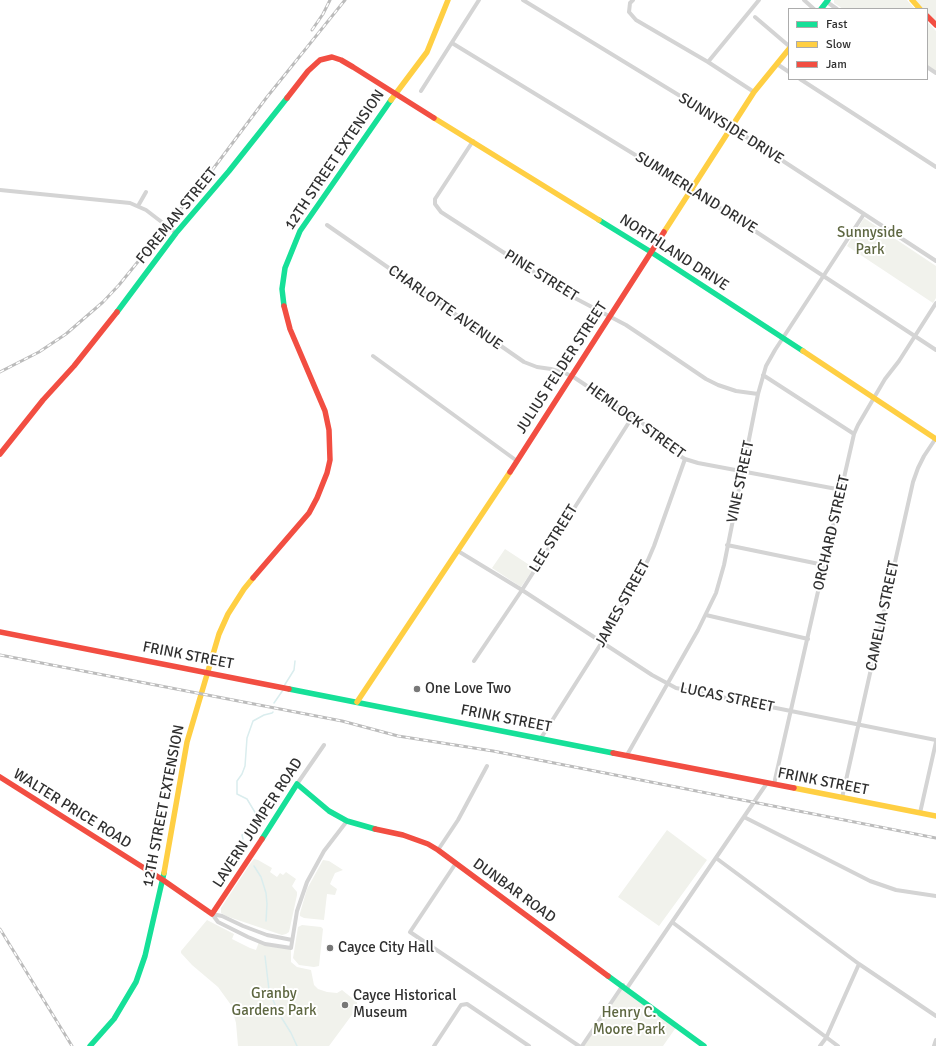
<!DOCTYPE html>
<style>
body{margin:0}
#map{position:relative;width:936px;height:1046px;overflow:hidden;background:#fff;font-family:Signika,sans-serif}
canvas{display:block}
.legend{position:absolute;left:788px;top:8px;width:140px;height:72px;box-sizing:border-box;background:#fff;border:1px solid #acacac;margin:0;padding:5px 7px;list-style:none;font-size:12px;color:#303030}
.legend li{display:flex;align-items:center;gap:8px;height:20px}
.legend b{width:20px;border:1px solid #acacac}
</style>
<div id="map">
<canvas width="936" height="1046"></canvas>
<ul class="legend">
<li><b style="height:5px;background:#16e098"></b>Fast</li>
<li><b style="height:5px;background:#ffcf43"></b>Slow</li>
<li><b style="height:5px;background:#f24e42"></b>Jam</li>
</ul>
</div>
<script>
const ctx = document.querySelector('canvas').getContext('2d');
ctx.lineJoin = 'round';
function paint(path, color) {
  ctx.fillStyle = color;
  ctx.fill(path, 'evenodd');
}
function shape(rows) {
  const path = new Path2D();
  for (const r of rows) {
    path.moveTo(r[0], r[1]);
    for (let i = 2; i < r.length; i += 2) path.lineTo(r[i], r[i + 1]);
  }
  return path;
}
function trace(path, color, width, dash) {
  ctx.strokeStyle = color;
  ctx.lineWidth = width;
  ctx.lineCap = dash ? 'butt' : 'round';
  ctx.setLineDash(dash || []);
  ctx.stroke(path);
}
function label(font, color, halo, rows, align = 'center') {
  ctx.font = font + ' Signika,sans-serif';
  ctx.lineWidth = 4;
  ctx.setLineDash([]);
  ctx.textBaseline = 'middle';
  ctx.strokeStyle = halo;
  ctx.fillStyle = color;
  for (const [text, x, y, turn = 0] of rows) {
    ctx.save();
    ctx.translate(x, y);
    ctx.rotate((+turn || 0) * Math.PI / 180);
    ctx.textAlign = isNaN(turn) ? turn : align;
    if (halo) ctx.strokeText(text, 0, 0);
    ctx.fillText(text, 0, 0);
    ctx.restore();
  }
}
paint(shape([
 [834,0,907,0,915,9,843,9,834,3],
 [912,0,936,0,936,25,927,16,927,9,920,9],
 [927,21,936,31,936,71,927,65],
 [864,218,936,266,936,298,933,303,847,246],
 [505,549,534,568,521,587,492,568],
 [667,830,707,860,659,926,618,897],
 [254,859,258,860,272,868,270,872,277,877,280,873,283,875,286,872,296,879,292,886,297,892,297,895,289,932,286,934,282,935,226,916,221,913,221,908,250,864],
 [323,860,329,861,343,870,335,873,330,884,337,889,335,895,327,894,324,920,304,918,300,916,300,913,307,889],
 [207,920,234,934,232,939,250,948,256,950,259,942,291,948,291,962,297,967,311,970,314,985,318,989,327,992,337,993,342,990,357,1002,357,1008,329,1046,238,1046,236,1023,231,1005,218,987,192,965,181,953,181,951],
 [302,925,321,927,323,929,319,966,314,967,299,965,293,958,298,927],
 [623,985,677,1026,663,1046,582,1046]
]), '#f1f2ec');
trace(shape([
 [284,686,294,670,295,661],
 [274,703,283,690],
 [243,839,242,835,245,832,253,830,258,826,258,821,256,814,247,799,237,794,237,781,242,774,245,766,247,738,253,721,264,715,272,713,273,712],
 [254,866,261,877,266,893,267,904,266,921],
 [265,956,269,990,278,1012,291,1033,297,1046]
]), '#daedee', 1.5);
trace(shape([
 [523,0,731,127,936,261],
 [633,0,630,3,629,12,636,20,708,62,754,92],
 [804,0,814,9],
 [827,2,837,9],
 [755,17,789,46],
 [452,43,691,189,936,350],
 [708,62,759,0],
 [777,64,789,72],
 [927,67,936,73],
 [800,79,936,167],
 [421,91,479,0],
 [473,141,435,199,435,204,441,212,571,296,626,325,644,337,706,379,718,385,736,391,758,394],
 [0,190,130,203,146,210,176,233],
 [138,206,146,192],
 [327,225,524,362,537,367,551,369,565,373,575,378,641,422,659,436,675,453,685,459,698,463,842,490],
 [373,356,517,461],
 [763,375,854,434],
 [727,545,824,565],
 [458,551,522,590,652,675,676,688,936,740],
 [706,615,808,639],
 [474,661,522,590,633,416],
 [541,738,602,642,648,560,654,546,685,459],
 [627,755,698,630,716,593,724,565,758,394,766,366,775,350,864,214],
 [297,784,324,745],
 [774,784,854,434,858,425,885,379,899,361,936,303],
 [842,798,913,482,918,468,924,456,936,438],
 [920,813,936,742],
 [744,817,870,881,896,890,936,896],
 [438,850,458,820,487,766],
 [716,858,859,964,936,1016],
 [456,863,410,932,579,1046],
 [212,914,218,922,248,937,265,944,291,948,297,911,307,882,324,851,347,821],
 [212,914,222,916,243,926,267,935,292,940],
 [672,922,838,1046],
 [627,988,767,783],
 [434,1046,461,1005,467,1004,529,1046],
 [582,1046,623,985],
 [820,1046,826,1038,859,964],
 [934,1046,936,1040]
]), '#d4d4d4', 4);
trace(shape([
 [821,9,828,0],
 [599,220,651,252,803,351],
 [284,306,282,289,285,268,300,231,391,100],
 [117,312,176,233,229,171,287,98],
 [289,689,613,753],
 [262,839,297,784,329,811,347,821,375,829],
 [608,976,704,1046],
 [90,1046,114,1019,136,982,145,956,164,873]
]), '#16e098', 5.5);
trace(shape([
 [912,0,920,9],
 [391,100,427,52,448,0],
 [434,118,599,220],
 [664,232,754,92,789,49],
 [803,351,936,439],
 [357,702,510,472],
 [794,788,936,816],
 [164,873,187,742,219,634,228,614,244,589,253,578]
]), '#ffcf43', 5.5);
trace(shape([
 [927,16,936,25],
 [287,98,308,71,320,60,332,57,341,60,353,67,434,118],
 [0,454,43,400,74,366,117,312],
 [510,472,664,232],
 [253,578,309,513,317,498,327,473,330,460,329,430,325,411,290,329,284,306],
 [0,632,289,689],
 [613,753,794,788],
 [0,777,163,880,212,914,262,839],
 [375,829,403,835,428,844,438,850,608,976]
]), '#f24e42', 5.5);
const rail = shape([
 [312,30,323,14,330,0],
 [0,372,39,352,66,334,103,302,119,285,210,173,267,97,345,0],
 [0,655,342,721,398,736,493,751,936,838],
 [0,929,72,1046]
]);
trace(rail, '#bcbcbc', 3);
trace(rail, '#fff', 1.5, [4.5]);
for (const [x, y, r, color] of [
 [417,689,4,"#787878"],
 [330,948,4,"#787878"],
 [345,1005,4,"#787878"]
]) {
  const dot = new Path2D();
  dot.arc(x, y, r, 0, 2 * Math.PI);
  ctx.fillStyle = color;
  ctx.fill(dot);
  trace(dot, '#fff', 1.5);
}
label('15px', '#303030', '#fff', [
 ["SUNNYSIDE DRIVE",731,129,32],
 ["12TH STREET EXTENSION",335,160,-56],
 ["SUMMERLAND DRIVE",696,193,32],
 ["FOREMAN STREET",177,216,-51],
 ["NORTHLAND DRIVE",674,253,33],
 ["PINE STREET",541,276,32],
 ["CHARLOTTE AVENUE",445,308,35],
 ["JULIUS FELDER STREET",562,368,-57],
 ["HEMLOCK STREET",635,421,36],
 ["VINE STREET",741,482,-78],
 ["ORCHARD STREET",832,533,-77],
 ["LEE STREET",554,539,-58],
 ["JAMES STREET",623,604,-61],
 ["CAMELIA STREET",883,616,-78],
 ["FRINK STREET",188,656,11],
 ["LUCAS STREET",727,698,12],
 ["FRINK STREET",506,719,11],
 ["FRINK STREET",823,782,11],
 ["12TH STREET EXTENSION",164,806,-79],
 ["WALTER PRICE ROAD",72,809,32],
 ["LAVERN JUMPER ROAD",258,823,-57],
 ["DUNBAR ROAD",514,891,36]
]);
label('15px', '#5e6741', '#fff', [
 ["Sunnyside",870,233],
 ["Park",870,250],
 ["Granby",274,994],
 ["Gardens Park",274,1011],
 ["Henry C.",629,1013],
 ["Moore Park",629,1030]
]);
label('15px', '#303030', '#fff', [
 ["One Love Two",425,689],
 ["Cayce City Hall",338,948],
 ["Cayce Historical",353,996],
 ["Museum",353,1013]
], 'left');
</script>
